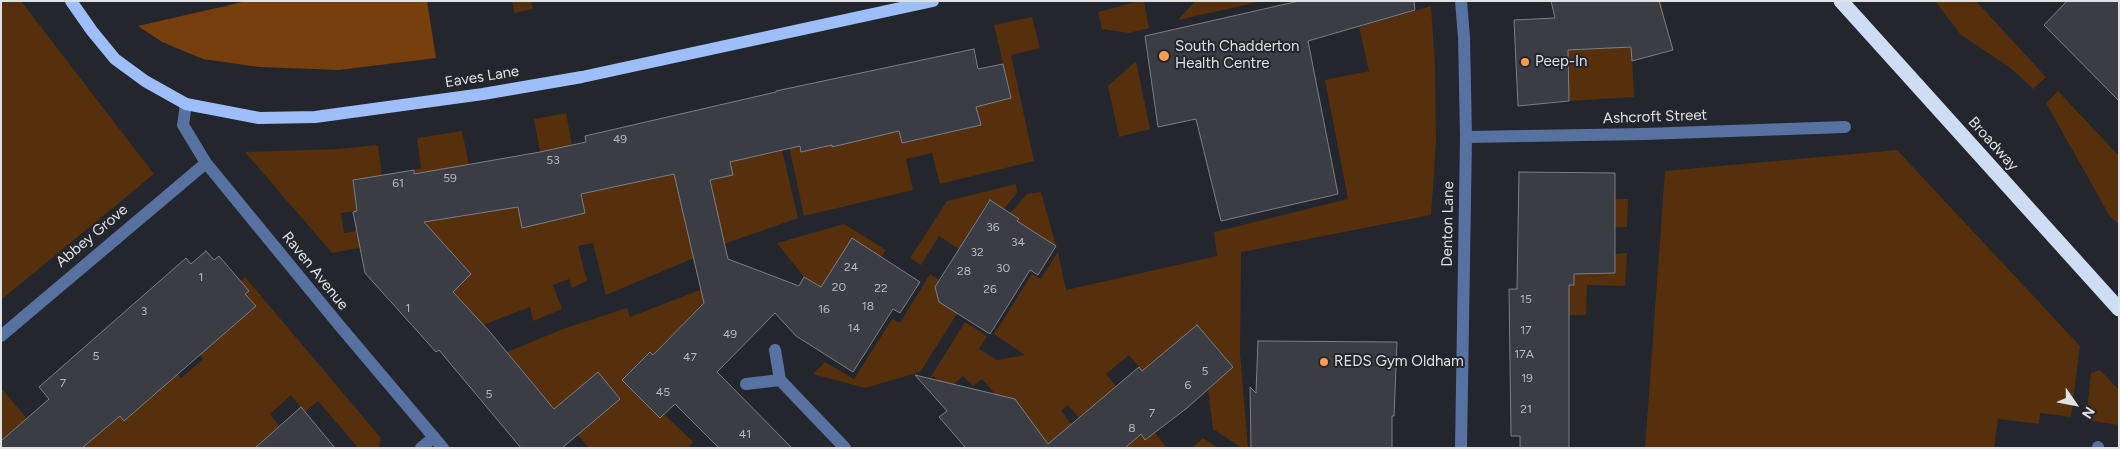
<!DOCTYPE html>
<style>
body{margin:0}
#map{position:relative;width:2120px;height:449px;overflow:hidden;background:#23262c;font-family:Figtree,sans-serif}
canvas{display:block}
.frame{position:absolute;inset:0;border:2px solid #dfe2e5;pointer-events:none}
.north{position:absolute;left:2050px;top:379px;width:50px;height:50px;-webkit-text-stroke:4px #23262c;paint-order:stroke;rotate:123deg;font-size:14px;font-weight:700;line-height:20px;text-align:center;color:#dfe2e5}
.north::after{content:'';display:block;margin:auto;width:18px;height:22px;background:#dfe2e5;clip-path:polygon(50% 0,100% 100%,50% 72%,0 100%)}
</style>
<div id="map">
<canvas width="2120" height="449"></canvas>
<div class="frame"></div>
<div class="north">N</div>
</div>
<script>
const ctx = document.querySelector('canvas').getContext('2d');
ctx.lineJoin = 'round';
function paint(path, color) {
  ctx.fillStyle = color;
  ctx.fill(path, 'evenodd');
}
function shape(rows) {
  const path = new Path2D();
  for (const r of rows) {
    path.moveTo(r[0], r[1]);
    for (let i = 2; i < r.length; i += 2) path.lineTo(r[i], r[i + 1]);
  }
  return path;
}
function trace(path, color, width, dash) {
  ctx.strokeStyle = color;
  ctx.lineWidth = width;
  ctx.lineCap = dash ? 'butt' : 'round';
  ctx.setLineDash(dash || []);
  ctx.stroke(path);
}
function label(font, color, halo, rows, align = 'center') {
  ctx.font = font + ' Figtree,sans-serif';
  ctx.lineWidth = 4;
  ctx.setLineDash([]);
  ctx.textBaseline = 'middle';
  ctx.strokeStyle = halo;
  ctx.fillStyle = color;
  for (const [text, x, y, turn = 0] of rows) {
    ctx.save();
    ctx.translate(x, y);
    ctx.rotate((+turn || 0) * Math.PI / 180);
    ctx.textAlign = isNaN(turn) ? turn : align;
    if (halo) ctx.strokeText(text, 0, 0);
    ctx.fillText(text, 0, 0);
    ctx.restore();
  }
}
paint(shape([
 [1,1,21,1,154,174,1,300],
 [512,1,531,1,533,9,514,13],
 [1140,1,1144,1,1149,28,1129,33,1102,29,1098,12],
 [1195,1,1263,1,1178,20],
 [1621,1,1661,1,1667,31,1631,41,1634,97,1569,101,1568,50,1591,49,1590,34],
 [1935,1,1976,1,2046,77,2033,89,2012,69,1961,35],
 [1431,6,1435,66,1436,143,1431,215,1241,252,1240,353,1248,448,1242,448,1213,429,1208,390,1217,382,1212,377,1229,362,1197,325,1149,365,1174,409,1129,355,1106,374,1116,386,1079,418,1068,405,1061,411,1090,448,1025,448,1002,402,982,379,973,386,963,376,947,390,934,376,930,378,965,322,987,336,979,349,997,360,1025,355,994,334,1032,274,1041,279,1058,252,1066,290,1217,256,1214,232,1348,199,1325,80,1369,71,1359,27],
 [1032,17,1040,48,1011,55,1034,161,940,184,932,153,906,159,913,190,804,216,789,146,799,144,801,151,830,137,832,146,923,115,929,137,980,125,976,106,1011,98,994,25],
 [1136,61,1150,129,1119,137,1108,86],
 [2058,91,2119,156,2119,225,2109,215,2046,103],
 [566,113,572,145,587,142,597,191,674,174,694,258,606,295,593,243,578,246,587,281,572,288,569,279,553,285,562,309,533,321,530,307,457,335,477,318,453,292,471,274,460,261,447,259,392,242,332,253,245,152,338,149,378,145,382,175,353,180,357,211,341,213,344,233,421,221,414,170,421,168,417,138,462,131,469,165,540,152,534,119],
 [782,150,798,218,724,244,707,167],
 [1897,150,2080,346,2071,417,2040,413,2039,424,1998,419,1994,448,1645,448,1665,171],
 [1016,184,1017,193,1004,209,989,200,959,249,939,236,921,265,910,258,947,201],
 [1041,192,1056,246,1017,221,1019,219,1010,213,1027,194],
 [1600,199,1628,199,1627,227,1573,228],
 [844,224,886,250,881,257,852,239,821,287,804,277,777,243],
 [1627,253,1625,286,1587,285,1586,315,1569,315,1569,288,1517,289,1517,284,1574,274,1615,273,1615,254],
 [741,274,713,293,653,355,649,352,622,379,660,418,664,414,693,442,688,448,589,448,577,434,620,399,598,372,554,409,507,352,563,329,627,308,630,317],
 [930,274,960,294,964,303,920,372,865,388,813,374,825,362,854,379,892,319,900,323],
 [245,277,381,438,379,448,358,448,318,401,305,412,291,395,270,414,279,426,257,446,258,448,78,448,128,316,181,378,203,359,190,343,214,321,225,333,256,306,245,294,249,291,240,281],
 [2100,370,2119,390,2119,425,2086,420,2091,373],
 [1,388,27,419,1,441],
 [1155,433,1167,448,1125,448,1141,434,1146,440],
 [1203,438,1218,448,1192,448]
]), '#562f0d');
paint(shape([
 [247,1,427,1,436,58,339,70,259,67,203,59,162,42,138,26]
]), '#763f0d');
const building = shape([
 [1299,1,1414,1,1415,10,1308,41,1338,194,1221,221,1196,119,1158,127,1145,36,1299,1],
 [1551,1,1659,1,1673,50,1632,61,1631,47,1568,50,1569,101,1518,106,1514,20,1555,18,1551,1],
 [2067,1,2119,1,2119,101,2044,25,2067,1],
 [974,49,978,69,1003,64,1011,98,976,107,981,125,902,143,899,131,832,147,832,145,801,152,800,146,730,162,733,175,710,180,728,259,799,286,804,277,821,287,852,238,920,282,900,313,893,309,853,372,796,336,775,313,717,372,792,448,719,448,675,404,660,418,622,380,650,352,653,355,704,303,674,174,581,194,585,213,522,228,518,207,424,222,471,274,453,292,490,332,554,409,598,372,620,399,562,448,521,448,439,350,436,352,365,273,353,212,357,211,353,180,414,170,414,174,540,152,586,142,585,136,776,92,776,91,974,49],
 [1519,172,1615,173,1615,273,1574,274,1574,285,1569,285,1569,448,1520,448,1520,436,1511,436,1509,289,1517,289,1519,172],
 [990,200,1019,219,1017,221,1056,246,1038,275,1030,270,990,334,939,302,935,287,990,200],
 [206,251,214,260,219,256,249,291,245,294,256,306,124,421,120,416,82,448,1,448,1,441,49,399,39,387,186,258,191,264,206,251],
 [1197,325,1233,367,1187,408,1145,440,1141,434,1125,448,966,448,939,417,947,411,915,375,1015,399,1048,444,1139,367,1142,371,1197,325],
 [1258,341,1397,342,1394,416,1392,416,1392,448,1251,448,1250,387,1256,393,1258,341],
 [301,407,335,448,255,448,301,407]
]);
paint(building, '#3a3e44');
trace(building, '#7b7f85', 1);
trace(shape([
 [1461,1,1464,37,1466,137,1461,448],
 [186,104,183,125,206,163,339,325,443,448],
 [1466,137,1644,134,1845,127],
 [1,336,206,163],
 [775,350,780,380,845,448],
 [746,384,780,380],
 [421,448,434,437],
 [2098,448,2098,447]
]), '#5772a1', 12);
trace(shape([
 [71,1,92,31,115,59,145,81,186,104,259,118,315,117,483,94,582,77,933,1]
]), '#9dbef9', 12);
trace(shape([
 [1841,1,2119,309]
]), '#cfddf4', 15);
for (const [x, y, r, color] of [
 [1164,56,6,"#fc9d53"],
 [1525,62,5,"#fc9d53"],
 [1324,362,5,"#fc9d53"]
]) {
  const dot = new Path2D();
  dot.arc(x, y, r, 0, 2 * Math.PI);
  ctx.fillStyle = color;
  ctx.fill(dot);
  trace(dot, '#23262c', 2);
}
label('12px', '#b6b9bd', null, [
 ["49",620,139],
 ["53",553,160],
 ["59",450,178],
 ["61",398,183],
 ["36",993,227],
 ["34",1018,242],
 ["32",977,252],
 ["24",851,267],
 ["30",1003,268],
 ["28",964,271],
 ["1",201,277],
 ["20",839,287],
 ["22",881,288],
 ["26",990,289],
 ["15",1526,299],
 ["18",868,306],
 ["1",408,308],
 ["16",824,309],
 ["3",144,311],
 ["14",854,328],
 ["17",1526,330],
 ["49",730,334],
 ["17A",1524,354],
 ["5",96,356],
 ["47",690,357],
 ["5",1205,371],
 ["19",1527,378],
 ["7",63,383],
 ["6",1188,385],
 ["45",663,392],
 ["5",489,394],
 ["21",1526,409],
 ["7",1152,413],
 ["8",1132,428],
 ["41",745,434]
]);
label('15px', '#dfe2e5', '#23262c', [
 ["South Chadderton",1175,47],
 ["Health Centre",1175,64],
 ["Peep-In",1535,62],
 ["REDS Gym Oldham",1334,362]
], 'left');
label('15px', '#dfe2e5', '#23262c', [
 ["Eaves Lane",482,77,-9],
 ["Ashcroft Street",1655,117,-2],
 ["Broadway",1993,144,48],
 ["Denton Lane",1448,224,-89],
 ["Abbey Grove",92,236,-40],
 ["Raven Avenue",315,271,51]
]);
</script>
